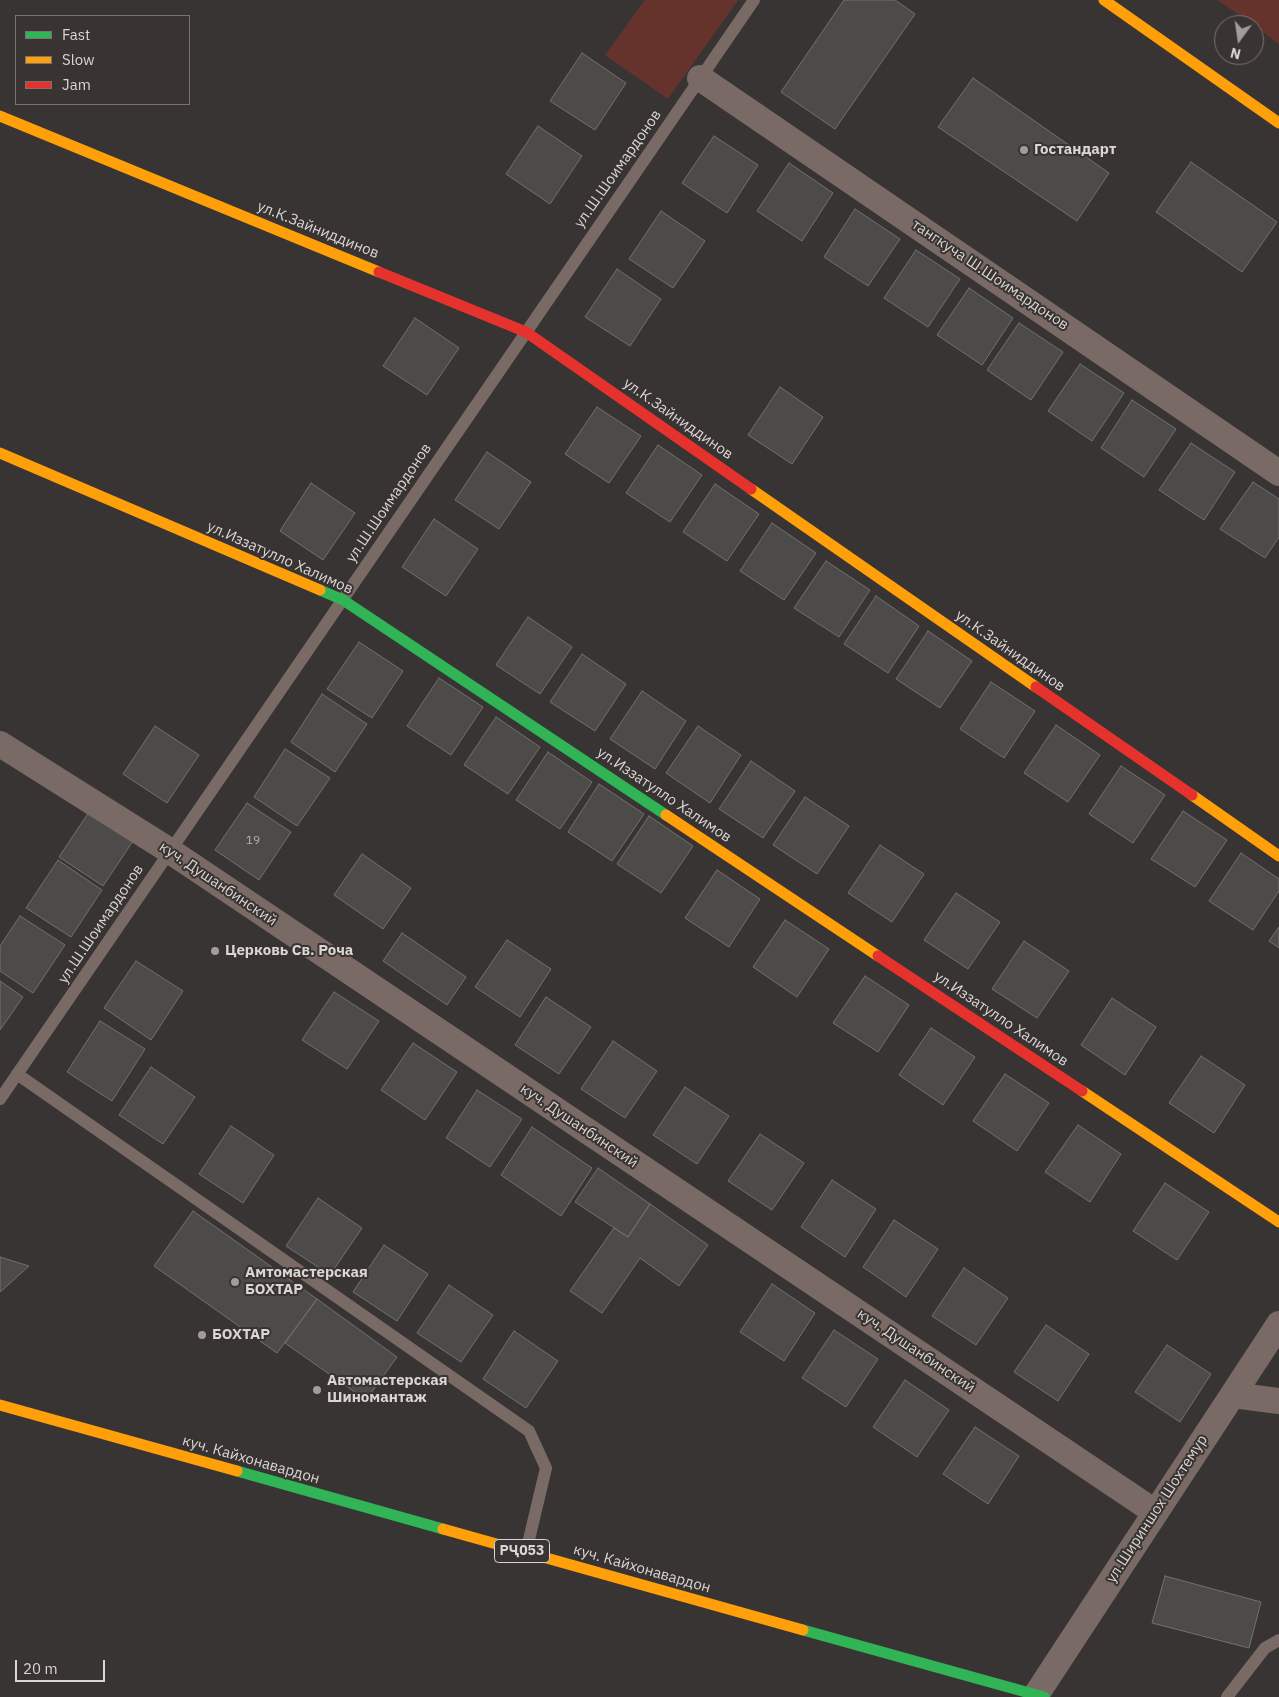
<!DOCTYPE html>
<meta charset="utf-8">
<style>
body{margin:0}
#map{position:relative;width:1279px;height:1697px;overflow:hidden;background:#383433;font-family:"IBM Plex Sans",sans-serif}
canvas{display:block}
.legend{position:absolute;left:15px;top:15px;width:175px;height:90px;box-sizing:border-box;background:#393332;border:1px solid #797473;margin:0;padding:6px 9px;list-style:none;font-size:15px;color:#d9d6d5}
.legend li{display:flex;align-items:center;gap:10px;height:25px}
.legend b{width:25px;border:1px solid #797473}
.north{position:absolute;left:1214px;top:15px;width:50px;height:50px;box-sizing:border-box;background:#393332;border:1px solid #797473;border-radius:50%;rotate:194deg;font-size:14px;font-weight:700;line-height:20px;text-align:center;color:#d9d6d5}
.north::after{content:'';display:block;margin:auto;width:18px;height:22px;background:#a19d9c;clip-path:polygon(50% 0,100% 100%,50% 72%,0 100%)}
.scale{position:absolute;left:15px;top:1660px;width:90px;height:22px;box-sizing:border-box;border:2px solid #d9d6d5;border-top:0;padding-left:6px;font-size:15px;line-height:18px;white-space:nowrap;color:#d9d6d5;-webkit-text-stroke:4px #393332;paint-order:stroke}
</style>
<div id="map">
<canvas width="1279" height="1697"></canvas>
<ul class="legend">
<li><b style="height:6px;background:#30b455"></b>Fast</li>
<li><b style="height:6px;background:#ff9f0a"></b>Slow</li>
<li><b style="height:6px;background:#e5322d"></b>Jam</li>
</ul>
<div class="north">N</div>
<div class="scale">20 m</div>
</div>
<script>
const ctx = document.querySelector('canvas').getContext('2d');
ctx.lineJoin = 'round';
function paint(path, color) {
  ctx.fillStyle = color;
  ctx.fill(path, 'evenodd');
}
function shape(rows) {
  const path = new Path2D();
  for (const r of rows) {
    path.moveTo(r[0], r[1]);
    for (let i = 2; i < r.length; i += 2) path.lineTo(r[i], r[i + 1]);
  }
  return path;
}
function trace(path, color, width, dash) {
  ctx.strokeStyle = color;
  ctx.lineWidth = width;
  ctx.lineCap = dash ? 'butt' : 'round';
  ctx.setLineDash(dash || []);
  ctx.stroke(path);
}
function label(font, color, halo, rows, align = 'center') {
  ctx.font = font + ' "IBM Plex Sans",sans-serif';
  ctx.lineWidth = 4;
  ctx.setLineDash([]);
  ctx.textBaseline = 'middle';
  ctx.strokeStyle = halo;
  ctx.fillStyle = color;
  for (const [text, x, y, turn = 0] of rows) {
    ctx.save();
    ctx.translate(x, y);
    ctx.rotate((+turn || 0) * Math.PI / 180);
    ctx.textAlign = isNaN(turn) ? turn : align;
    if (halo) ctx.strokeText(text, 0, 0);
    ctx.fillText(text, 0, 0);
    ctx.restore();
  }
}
paint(shape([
 [645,0,738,0,668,99,605,55],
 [1217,0,1279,0,1279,44,1254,25]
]), '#65332b');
const building = shape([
 [844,0,895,0,915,14,835,129,781,92,844,0],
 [582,53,626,83,595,130,550,101,582,53],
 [973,78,1109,173,1077,221,938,127,973,78],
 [538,126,582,156,550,204,506,174,538,126],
 [714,136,758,165,727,213,682,183,714,136],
 [1191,162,1277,222,1242,272,1156,212,1191,162],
 [789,163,833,193,802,241,757,211,789,163],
 [855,209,900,239,868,286,824,257,855,209],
 [661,211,705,241,673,288,629,259,661,211],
 [916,250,960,279,928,327,884,298,916,250],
 [617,269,661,299,630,346,585,317,617,269],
 [969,288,1013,318,982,365,937,335,969,288],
 [415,318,459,348,427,395,383,366,415,318],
 [1019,323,1063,352,1031,400,987,370,1019,323],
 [1080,364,1124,393,1092,441,1048,411,1080,364],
 [780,387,823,417,792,464,748,435,780,387],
 [1132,400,1176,429,1144,477,1101,448,1132,400],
 [597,407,641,436,609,483,565,454,597,407],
 [1191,443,1235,472,1204,520,1159,490,1191,443],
 [658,445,702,475,670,522,626,493,658,445],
 [487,452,531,482,499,529,455,500,487,452],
 [1253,482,1279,499,1279,537,1265,558,1220,529,1253,482],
 [311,483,355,513,323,560,280,531,311,483],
 [715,484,759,514,727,561,683,532,715,484],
 [434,519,478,549,446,596,402,567,434,519],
 [772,523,816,553,784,600,740,571,772,523],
 [826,561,870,590,839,637,794,608,826,561],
 [876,596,919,626,888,673,844,644,876,596],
 [528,617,572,647,540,694,496,665,528,617],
 [928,631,972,661,940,708,896,679,928,631],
 [359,642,403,671,372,718,327,689,359,642],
 [582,654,626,684,595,731,550,702,582,654],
 [439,678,483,707,451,755,407,726,439,678],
 [991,682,1035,711,1004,758,960,729,991,682],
 [642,691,686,721,655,769,610,739,642,691],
 [322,694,367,724,335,772,291,742,322,694],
 [496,717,540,747,508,794,464,765,496,717],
 [1056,725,1100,755,1068,802,1024,773,1056,725],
 [155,726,199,755,167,803,123,774,155,726],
 [698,726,741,755,710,803,666,773,698,726],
 [285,749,330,778,297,826,254,797,285,749],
 [548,752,592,782,560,829,516,800,548,752],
 [751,761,795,791,763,838,719,809,751,761],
 [1121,766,1165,795,1133,843,1089,814,1121,766],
 [599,784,644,814,612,861,568,832,599,784],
 [805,797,849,826,817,874,773,845,805,797],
 [247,803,291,832,259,880,215,850,247,803],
 [91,809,135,838,103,886,59,857,91,809],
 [1183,811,1227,840,1195,887,1151,859,1183,811],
 [649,816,693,846,661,893,617,864,649,816],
 [880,845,924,874,892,922,848,893,880,845],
 [1241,853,1279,879,1279,891,1253,930,1209,901,1241,853],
 [362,854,411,888,383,929,334,895,362,854],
 [58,860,102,890,71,937,26,908,58,860],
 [717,870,760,899,729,947,685,918,717,870],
 [956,893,1000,922,968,969,924,940,956,893],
 [20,916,65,945,33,993,0,971,0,946,20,916],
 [785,920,829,949,797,997,753,967,785,920],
 [1279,927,1279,948,1269,941,1279,927],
 [402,933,466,977,447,1005,383,961,402,933],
 [507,940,551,969,520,1017,475,987,507,940],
 [1024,941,1069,971,1037,1018,992,989,1024,941],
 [136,961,183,991,151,1040,104,1008,136,961],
 [865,976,909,1005,878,1052,833,1023,865,976],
 [0,981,23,997,0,1030,0,981],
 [334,992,379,1021,347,1069,302,1040,334,992],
 [546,997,591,1027,559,1074,515,1045,546,997],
 [1112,998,1156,1027,1125,1075,1081,1045,1112,998],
 [100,1021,145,1049,112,1101,67,1072,100,1021],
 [931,1028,975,1057,943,1105,899,1075,931,1028],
 [613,1041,657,1071,625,1118,581,1089,613,1041],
 [413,1043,457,1072,425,1120,381,1090,413,1043],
 [1201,1056,1245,1085,1214,1133,1169,1103,1201,1056],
 [151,1067,195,1097,163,1144,119,1115,151,1067],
 [1005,1074,1049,1103,1017,1151,973,1121,1005,1074],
 [685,1087,729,1116,697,1164,653,1135,685,1087],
 [477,1090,522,1119,490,1167,446,1138,477,1090],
 [1078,1125,1121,1154,1090,1202,1045,1172,1078,1125],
 [231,1126,274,1155,243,1203,199,1174,231,1126],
 [532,1127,592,1168,561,1216,501,1175,532,1127],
 [760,1134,804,1163,772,1210,728,1181,760,1134],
 [598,1168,650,1204,628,1237,575,1202,598,1168],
 [832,1180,876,1209,845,1257,801,1227,832,1180],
 [1165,1183,1209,1212,1177,1260,1133,1231,1165,1183],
 [318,1198,362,1228,330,1275,286,1246,318,1198],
 [650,1204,708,1245,679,1286,640,1258,602,1313,570,1291,614,1228,628,1237,650,1204],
 [193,1211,317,1299,277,1353,154,1266,193,1211],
 [894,1220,938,1249,906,1297,863,1267,894,1220],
 [384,1245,428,1274,397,1321,353,1292,384,1245],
 [0,1257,29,1266,0,1292,0,1257],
 [964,1268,1008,1298,976,1345,932,1316,964,1268],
 [772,1284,815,1313,784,1361,740,1332,772,1284],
 [449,1285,493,1315,461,1362,417,1333,449,1285],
 [317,1299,397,1357,366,1400,285,1343,317,1299],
 [1046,1325,1089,1354,1058,1401,1014,1372,1046,1325],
 [834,1330,878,1359,846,1407,802,1378,834,1330],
 [514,1331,558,1361,526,1408,483,1379,514,1331],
 [1167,1345,1211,1374,1180,1422,1135,1392,1167,1345],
 [905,1380,949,1410,917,1457,873,1427,905,1380],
 [975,1427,1019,1456,988,1504,943,1474,975,1427],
 [1165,1576,1261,1602,1249,1648,1152,1623,1165,1576]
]);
paint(building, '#4d4a4a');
trace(building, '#737070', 1);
trace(shape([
 [17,1074,529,1431,546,1468,526,1552],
 [0,1099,754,0],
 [1227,1697,1265,1648,1279,1640]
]), '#7a6a66', 12);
trace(shape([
 [700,78,1279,473],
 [0,744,170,851,1155,1512],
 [1233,1395,1279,1401],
 [1036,1695,1279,1324]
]), '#7a6a66', 26);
trace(shape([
 [320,590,343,600,666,815],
 [237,1471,443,1529],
 [803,1630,1044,1697]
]), '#30b455', 11);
trace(shape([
 [1104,0,1279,123],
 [0,116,379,272],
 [0,453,320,590],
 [751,489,1036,687],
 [1192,795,1279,856],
 [666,815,878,956],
 [1082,1091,1279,1222],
 [0,1405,237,1471],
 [443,1529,803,1630]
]), '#ff9f0a', 11);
trace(shape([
 [379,272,526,332,751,489],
 [1036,687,1192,795],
 [878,956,1082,1091]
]), '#e5322d', 11);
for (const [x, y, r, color] of [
 [1024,150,5,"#a19d9c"],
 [215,951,5,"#a19d9c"],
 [235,1282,5,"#a19d9c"],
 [202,1335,5,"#a19d9c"],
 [317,1390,5,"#a19d9c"]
]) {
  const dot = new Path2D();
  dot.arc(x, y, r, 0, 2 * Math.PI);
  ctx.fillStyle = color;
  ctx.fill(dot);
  trace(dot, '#393332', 2);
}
label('12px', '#b6b3b2', null, [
 ["19",253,841]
]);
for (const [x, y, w] of [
 [522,1551,55]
]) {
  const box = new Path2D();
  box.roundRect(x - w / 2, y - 11.5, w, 23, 4);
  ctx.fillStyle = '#393332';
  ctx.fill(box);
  trace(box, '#d9d6d5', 1);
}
label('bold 14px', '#d9d6d5', null, [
 ["РҶ053",522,1551]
]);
label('bold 15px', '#d9d6d5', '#393332', [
 ["Гостандарт",1034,150],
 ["Церковь Св. Роча",225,951],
 ["Амтомастерская",245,1273],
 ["БОХТАР",245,1290],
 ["БОХТАР",212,1335],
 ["Автомастерская",327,1381],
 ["Шиномантаж",327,1398]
], 'left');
label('15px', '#d9d6d5', '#393332', [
 ["ул.Ш.Шоимардонов",618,169,-55],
 ["ул.К.Зайниддинов",318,230,22],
 ["тангкуча Ш.Шоимардонов",990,275,34],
 ["ул.К.Зайниддинов",678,419,35],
 ["ул.Ш.Шоимардонов",389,503,-56],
 ["ул.Иззатулло Халимов",280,558,24],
 ["ул.К.Зайниддинов",1010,651,35],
 ["ул.Иззатулло Халимов",664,795,34],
 ["куч. Душанбинский",218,884,34],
 ["ул.Ш.Шоимардонов",101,924,-56],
 ["ул.Иззатулло Халимов",1001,1019,34],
 ["куч. Душанбинский",579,1126,34],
 ["куч. Душанбинский",916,1351,34],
 ["куч. Кайхонавардон",251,1460,16],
 ["ул.Шириншох Шохтемур",1157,1509,-57],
 ["куч. Кайхонавардон",642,1569,16]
]);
</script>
